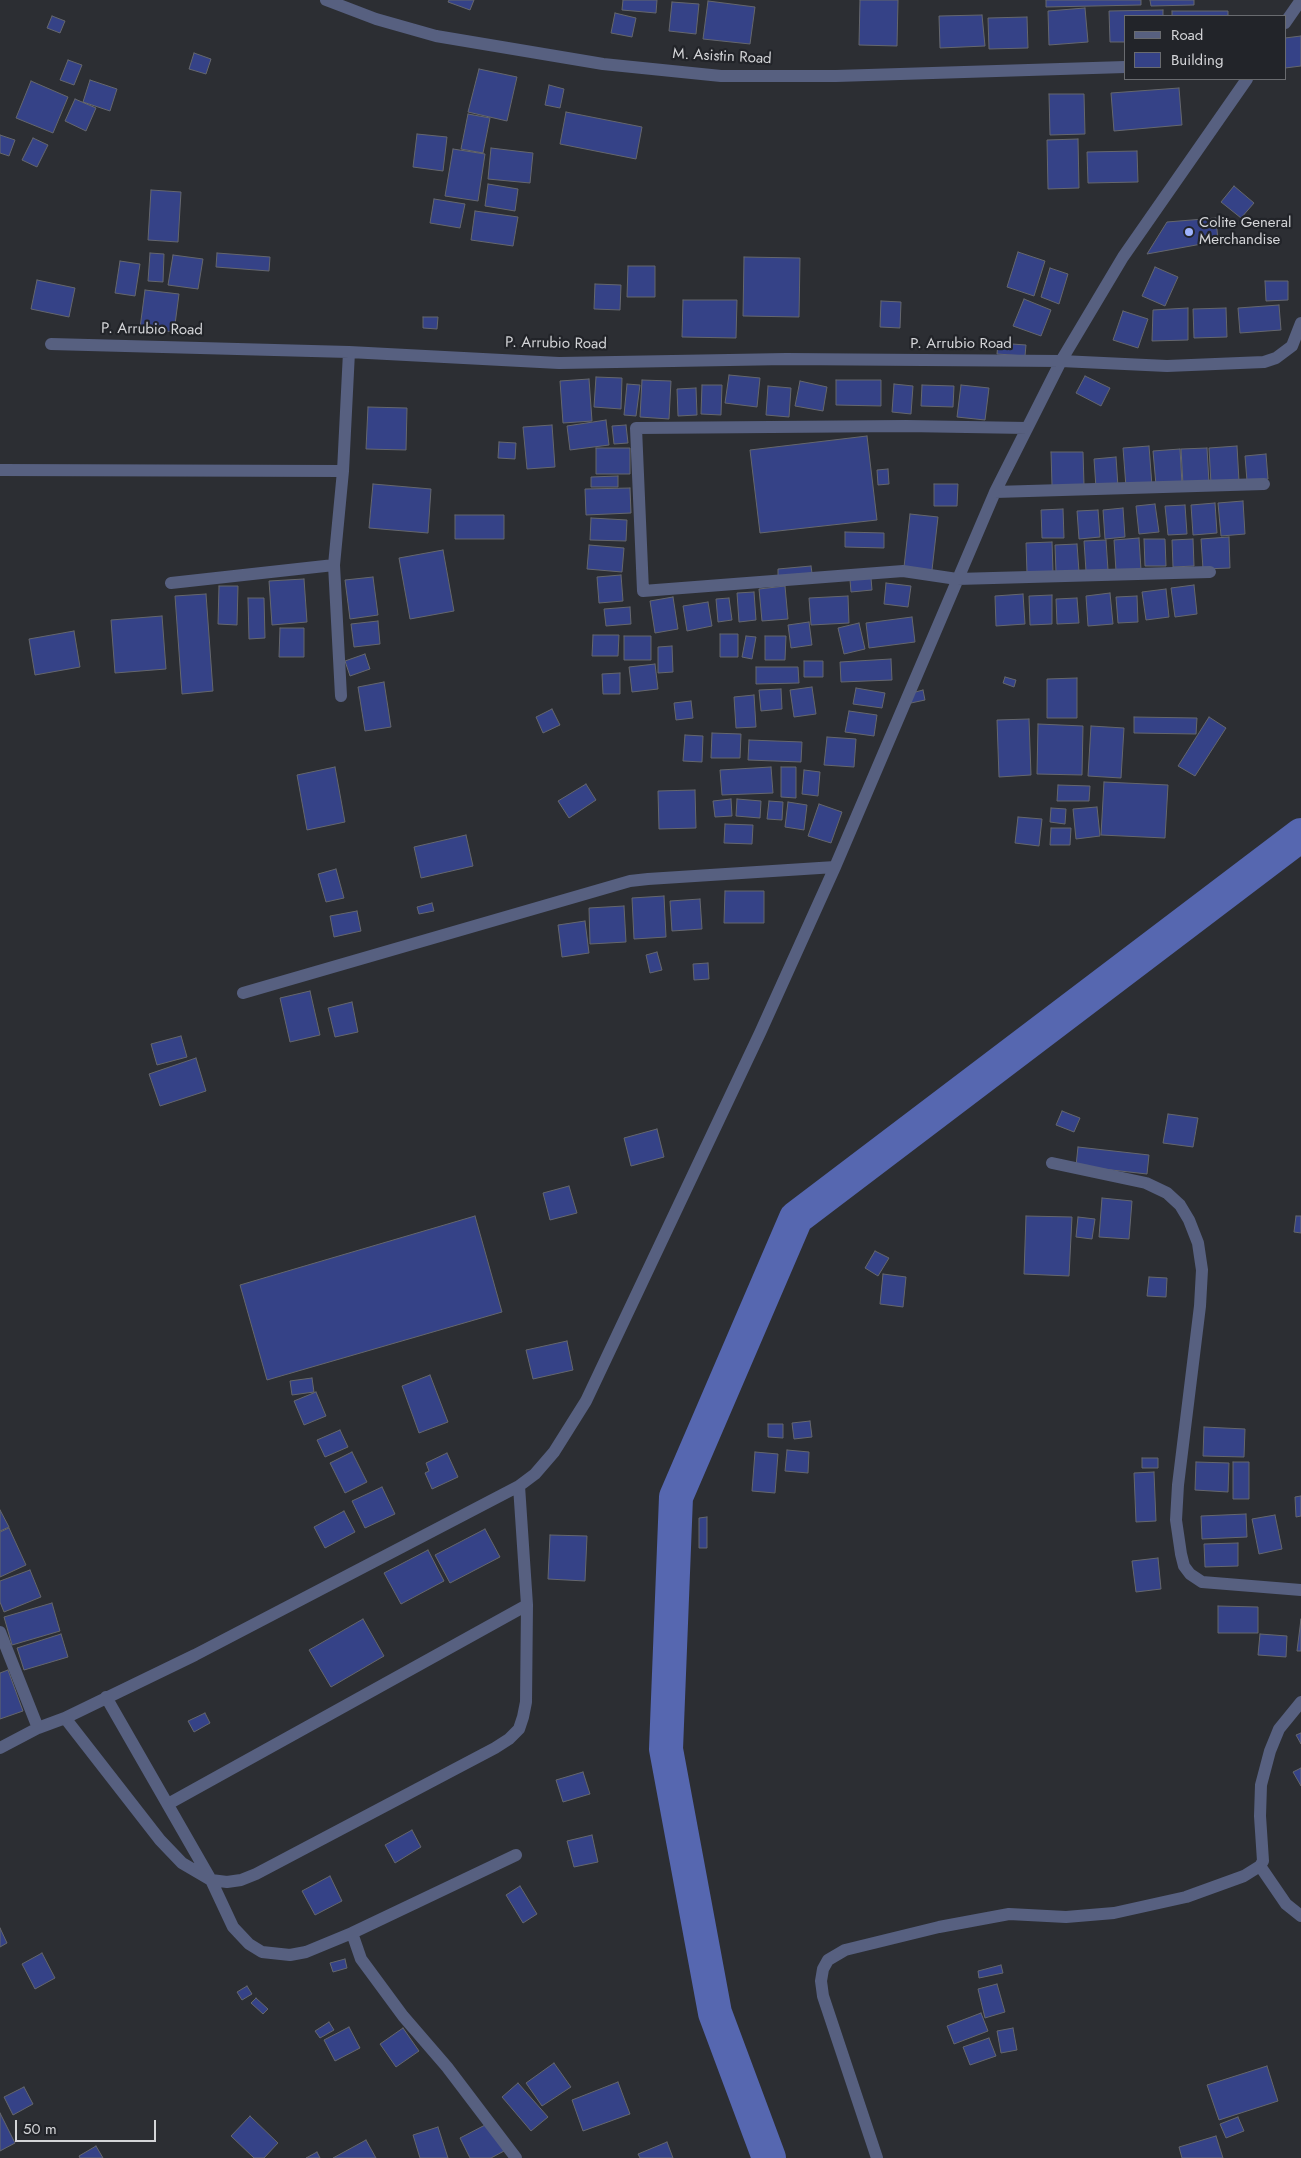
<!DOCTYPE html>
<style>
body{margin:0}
#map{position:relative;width:1301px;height:2158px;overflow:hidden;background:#2c2e33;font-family:Jost,sans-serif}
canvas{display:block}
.legend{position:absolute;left:1124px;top:15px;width:162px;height:65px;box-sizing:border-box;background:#222429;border:1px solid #696b6f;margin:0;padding:6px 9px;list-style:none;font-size:15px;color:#d4d5d8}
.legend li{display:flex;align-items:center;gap:10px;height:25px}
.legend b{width:25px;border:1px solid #696b6f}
.scale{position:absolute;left:15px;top:2120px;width:141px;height:22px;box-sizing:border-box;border:2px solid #d4d5d8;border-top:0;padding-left:6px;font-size:15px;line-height:18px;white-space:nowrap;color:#d4d5d8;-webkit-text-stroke:4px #222429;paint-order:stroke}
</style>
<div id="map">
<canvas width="1301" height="2158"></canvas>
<ul class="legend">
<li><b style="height:6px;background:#576080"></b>Road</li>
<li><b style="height:14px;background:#354287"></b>Building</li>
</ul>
<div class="scale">50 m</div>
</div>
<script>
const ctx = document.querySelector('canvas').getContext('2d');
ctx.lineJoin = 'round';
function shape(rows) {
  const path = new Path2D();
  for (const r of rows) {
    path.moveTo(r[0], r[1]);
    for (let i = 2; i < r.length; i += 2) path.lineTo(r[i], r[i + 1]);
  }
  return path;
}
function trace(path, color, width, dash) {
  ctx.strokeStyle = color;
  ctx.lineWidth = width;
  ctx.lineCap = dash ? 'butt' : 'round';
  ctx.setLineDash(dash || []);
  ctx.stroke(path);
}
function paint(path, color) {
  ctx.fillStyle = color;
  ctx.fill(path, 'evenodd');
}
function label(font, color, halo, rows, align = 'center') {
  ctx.font = font + ' Jost,sans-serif';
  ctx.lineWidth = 4.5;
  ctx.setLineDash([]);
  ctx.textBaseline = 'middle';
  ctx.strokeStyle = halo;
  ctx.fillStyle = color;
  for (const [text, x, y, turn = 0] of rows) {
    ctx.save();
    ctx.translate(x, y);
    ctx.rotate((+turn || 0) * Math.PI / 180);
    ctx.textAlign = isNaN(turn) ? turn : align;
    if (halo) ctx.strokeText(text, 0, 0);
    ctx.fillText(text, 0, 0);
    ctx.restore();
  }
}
trace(shape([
 [769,2158,715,2013,666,1749,676,1497,796,1218,1301,835]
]), '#5667b0', 34);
const building = shape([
 [449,0,474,0,470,10,448,2,449,0],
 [623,0,657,0,656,13,622,10,623,0],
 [860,0,898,0,897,46,859,45,860,0],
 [1046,0,1141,0,1141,5,1046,7,1046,0],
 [1150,0,1194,0,1194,5,1151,6,1150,0],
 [708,1,755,7,750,44,703,39,708,1],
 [672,2,699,4,696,34,669,31,672,2],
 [1085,8,1088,42,1049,45,1048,11,1085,8],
 [1163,10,1163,16,1125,16,1125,42,1110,42,1109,11,1163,10],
 [1172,11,1228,11,1228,16,1172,16,1172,11],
 [615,13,636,18,632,37,611,33,615,13],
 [982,15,985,46,940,48,939,16,982,15],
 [52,16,65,21,60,33,47,28,52,16],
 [1027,17,1028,48,989,49,988,18,1027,17],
 [1301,36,1301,66,1285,68,1285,38,1301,36],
 [194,53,211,59,206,74,189,69,194,53],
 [68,60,82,65,74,85,60,80,68,60],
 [479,69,517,77,507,121,468,112,479,69],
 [90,80,117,89,110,111,83,102,90,80],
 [31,81,68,97,53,133,16,118,31,81],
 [549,85,564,89,560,108,545,105,549,85],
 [1179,88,1182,125,1114,131,1111,93,1179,88],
 [1049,94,1084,94,1085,134,1050,135,1049,94],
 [75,99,96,108,86,131,65,121,75,99],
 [566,112,642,127,636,159,560,144,566,112],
 [468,114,490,118,483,153,461,149,468,114],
 [417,134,447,137,443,171,413,167,417,134],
 [0,135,15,140,9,156,0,153,0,135],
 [33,138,48,145,37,167,22,160,33,138],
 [1078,139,1079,188,1048,189,1047,140,1078,139],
 [491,148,533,153,530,183,488,179,491,148],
 [453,149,485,154,478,201,445,196,453,149],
 [1137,151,1138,182,1088,183,1087,152,1137,151],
 [488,184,518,189,515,211,485,206,488,184],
 [1234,186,1254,203,1241,218,1221,202,1234,186],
 [151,190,181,192,178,242,148,240,151,190],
 [434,199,465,204,460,228,430,223,434,199],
 [475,211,518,217,513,246,471,240,475,211],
 [1216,218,1218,241,1147,254,1167,222,1216,218],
 [1018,252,1045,261,1034,296,1007,287,1018,252],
 [150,253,164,254,163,282,148,281,150,253],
 [217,253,270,257,269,271,216,267,217,253],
 [173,255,203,259,198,289,168,285,173,255],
 [744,257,800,258,799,317,743,316,744,257],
 [120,261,140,264,135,296,115,293,120,261],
 [628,266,655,266,655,297,627,297,628,266],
 [1155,267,1178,277,1165,306,1142,296,1155,267],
 [1050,268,1068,274,1059,304,1041,297,1050,268],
 [37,280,75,288,69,317,31,309,37,280],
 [1265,281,1288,281,1288,300,1266,301,1265,281],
 [595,284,621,285,620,310,594,309,595,284],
 [145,290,179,294,174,332,140,328,145,290],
 [1024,299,1051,310,1041,336,1013,326,1024,299],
 [683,300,737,300,736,338,682,337,683,300],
 [881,301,901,302,900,328,880,327,881,301],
 [1279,305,1281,330,1240,333,1238,308,1279,305],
 [1188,308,1188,340,1152,341,1153,310,1188,308],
 [1226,308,1227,337,1194,338,1193,309,1226,308],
 [1123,311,1148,319,1138,348,1113,340,1123,311],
 [423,317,438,317,437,329,423,328,423,317],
 [998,343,1026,345,1025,356,997,354,998,343],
 [729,375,760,378,757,407,725,403,729,375],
 [1085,376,1110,388,1101,406,1076,393,1085,376],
 [596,377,622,378,621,409,594,407,596,377],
 [589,379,592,421,563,423,560,381,589,379],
 [642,380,671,381,669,419,640,417,642,380],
 [836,380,881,380,881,406,836,405,836,380],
 [800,381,827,387,823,411,795,406,800,381],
 [627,384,640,385,636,416,624,415,627,384],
 [894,384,913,386,911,414,892,412,894,384],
 [702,385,722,385,721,415,701,414,702,385],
 [922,385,954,386,953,407,921,406,922,385],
 [961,385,989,388,985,420,957,417,961,385],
 [768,386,791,388,789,417,766,415,768,386],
 [696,388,697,415,678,416,677,389,696,388],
 [368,407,407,408,406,450,366,449,368,407],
 [606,420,609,445,570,450,567,426,606,420],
 [552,425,555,467,527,469,523,427,552,425],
 [626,425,628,443,614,444,612,426,626,425],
 [867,436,877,520,760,533,750,450,867,436],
 [499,442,516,443,515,459,498,458,499,442],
 [1149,446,1152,486,1126,487,1123,448,1149,446],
 [1237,446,1239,481,1211,484,1209,448,1237,446],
 [596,448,630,448,630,474,596,474,596,448],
 [1207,448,1209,483,1183,485,1181,449,1207,448],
 [1180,449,1182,484,1156,485,1153,451,1180,449],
 [1051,452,1083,452,1084,485,1052,486,1051,452],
 [1266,454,1268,479,1247,481,1245,456,1266,454],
 [1116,457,1118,487,1096,488,1094,459,1116,457],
 [888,469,889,484,878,485,877,470,888,469],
 [618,476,618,487,591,487,591,477,618,476],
 [373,484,431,489,428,533,369,528,373,484],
 [934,484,958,484,957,506,934,506,934,484],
 [630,488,631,513,586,515,585,489,630,488],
 [1243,501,1245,534,1221,536,1218,503,1243,501],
 [1215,503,1217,533,1193,535,1191,505,1215,503],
 [1155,504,1159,532,1139,534,1136,506,1155,504],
 [1185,505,1187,534,1168,535,1165,506,1185,505],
 [1123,508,1125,537,1105,539,1103,510,1123,508],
 [1063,509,1064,538,1042,538,1041,510,1063,509],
 [1098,510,1100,537,1079,539,1077,511,1098,510],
 [910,514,938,517,932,570,904,567,910,514],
 [455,515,504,515,504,539,455,539,455,515],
 [591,518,627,520,626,541,590,540,591,518],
 [845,532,884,533,884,548,845,547,845,532],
 [1229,537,1230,568,1203,569,1201,539,1229,537],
 [1139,538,1141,570,1116,571,1114,540,1139,538],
 [1144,539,1165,539,1166,566,1145,566,1144,539],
 [1193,539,1194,566,1173,567,1172,540,1193,539],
 [1106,540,1108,570,1086,571,1084,541,1106,540],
 [1052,542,1053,572,1027,573,1026,543,1052,542],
 [1077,544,1079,572,1056,573,1055,545,1077,544],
 [589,545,624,548,622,572,587,569,589,545],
 [443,550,454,611,410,619,399,558,443,550],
 [811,566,812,573,778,576,778,569,811,566],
 [621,575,623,601,599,603,597,577,621,575],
 [373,577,378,615,350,619,345,580,373,577],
 [871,578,872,590,851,592,850,580,871,578],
 [304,579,307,622,272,625,269,581,304,579],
 [886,583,911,586,908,607,884,604,886,583],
 [1194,585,1197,614,1175,617,1171,588,1194,585],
 [219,586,238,586,237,625,218,624,219,586],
 [785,586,788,619,762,621,759,589,785,586],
 [1166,589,1169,617,1146,620,1142,592,1166,589],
 [754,592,756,620,739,622,737,593,754,592],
 [1110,593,1113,624,1088,626,1086,596,1110,593],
 [206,594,213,691,182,694,175,596,206,594],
 [1023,594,1025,624,996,626,995,596,1023,594],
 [1052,595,1052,624,1030,625,1029,596,1052,595],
 [848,596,849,623,811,625,809,598,848,596],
 [1137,596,1138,622,1118,623,1116,597,1137,596],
 [673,597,678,629,655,633,650,601,673,597],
 [248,598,264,598,265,638,249,639,248,598],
 [729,598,732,620,718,622,716,599,729,598],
 [1077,598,1079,623,1057,624,1056,599,1077,598],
 [708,602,712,626,687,631,683,606,708,602],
 [630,607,631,624,606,626,604,609,630,607],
 [162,616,166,669,115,673,111,620,162,616],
 [912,617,915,642,869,648,866,623,912,617],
 [378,621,380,644,354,647,351,624,378,621],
 [809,622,812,645,791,648,788,625,809,622],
 [859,623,865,649,844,654,838,628,859,623],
 [280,628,304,628,304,657,279,657,280,628],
 [74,631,80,667,35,675,29,639,74,631],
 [720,634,738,634,738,657,720,657,720,634],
 [593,635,619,635,618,656,592,656,593,635],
 [624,636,651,636,651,660,624,660,624,636],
 [746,636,756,637,752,659,742,657,746,636],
 [765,636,786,636,785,660,765,660,765,636],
 [672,646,673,672,658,673,658,647,672,646],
 [365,654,370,669,350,676,345,661,365,654],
 [891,659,892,680,841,682,840,662,891,659],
 [804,661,823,661,823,677,804,677,804,661],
 [655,664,658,689,632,692,629,667,655,664],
 [756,667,798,667,799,683,756,684,756,667],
 [620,673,620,694,603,694,602,674,620,673],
 [1005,677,1016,680,1014,687,1003,683,1005,677],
 [1077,678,1077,718,1047,718,1047,679,1077,678],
 [384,682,391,727,365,731,358,687,384,682],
 [812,687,816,714,794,717,790,690,812,687],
 [856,688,885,693,882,708,853,704,856,688],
 [781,689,782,709,761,711,759,690,781,689],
 [923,690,925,700,911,703,908,694,923,690],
 [754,695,756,727,736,728,734,697,754,695],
 [691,701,693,718,676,720,674,703,691,701],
 [552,709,560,725,543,733,536,717,552,709],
 [849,711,877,715,874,736,845,732,849,711],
 [1134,717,1197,718,1196,734,1134,733,1134,717],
 [1209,717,1226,728,1195,776,1178,766,1209,717],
 [1029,719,1031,775,999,777,997,720,1029,719],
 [1038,724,1083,726,1082,775,1037,774,1038,724],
 [1091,726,1124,728,1121,778,1088,776,1091,726],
 [712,733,741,734,740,758,711,758,712,733],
 [685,735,703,736,702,762,683,761,685,735],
 [827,737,856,739,854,767,824,765,827,737],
 [749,740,802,742,801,762,748,760,749,740],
 [335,767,345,822,307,830,297,775,335,767],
 [771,767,773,793,722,795,720,770,771,767],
 [781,767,796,767,796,798,781,797,781,767],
 [804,770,820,772,818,796,802,794,804,770],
 [1104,782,1168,785,1165,838,1101,835,1104,782],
 [586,784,596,800,569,818,558,801,586,784],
 [1058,785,1090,786,1089,801,1057,801,1058,785],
 [695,790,696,828,659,829,658,791,695,790],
 [731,799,732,816,715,817,713,801,731,799],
 [737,799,761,801,760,818,736,816,737,799],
 [769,801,783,802,782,820,767,819,769,801],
 [788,802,807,805,804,830,785,827,788,802],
 [819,804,842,812,831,843,808,836,819,804],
 [1097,807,1100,836,1076,839,1073,809,1097,807],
 [1051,808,1066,809,1065,824,1050,822,1051,808],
 [1018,817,1042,819,1039,846,1015,843,1018,817],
 [725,824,753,825,752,844,724,843,725,824],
 [1051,828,1071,828,1070,845,1050,845,1051,828],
 [466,835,473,866,421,878,414,847,466,835],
 [336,869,344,898,326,902,318,874,336,869],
 [725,891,764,891,764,923,724,923,725,891],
 [664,896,666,937,634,939,632,898,664,896],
 [700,899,702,929,672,931,670,901,700,899],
 [432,903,434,911,419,914,417,907,432,903],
 [624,906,626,942,590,944,589,908,624,906],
 [357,911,361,931,334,937,330,916,357,911],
 [585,921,589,953,562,957,558,925,585,921],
 [657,952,662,970,650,973,646,955,657,952],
 [708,963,709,979,694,980,693,964,708,963],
 [310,991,320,1035,290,1042,280,998,310,991],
 [352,1002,358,1032,335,1037,328,1008,352,1002],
 [181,1036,187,1057,157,1065,151,1044,181,1036],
 [196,1058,206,1091,160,1106,149,1074,196,1058],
 [1062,1111,1080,1118,1074,1132,1056,1125,1062,1111],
 [1168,1114,1198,1118,1193,1147,1163,1143,1168,1114],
 [657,1129,664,1157,631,1166,624,1138,657,1129],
 [1078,1147,1149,1155,1147,1174,1076,1166,1078,1147],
 [569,1186,577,1213,550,1220,543,1193,569,1186],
 [1102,1198,1132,1201,1129,1239,1099,1237,1102,1198],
 [475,1216,502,1312,267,1380,240,1285,475,1216],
 [1026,1216,1072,1217,1069,1276,1024,1274,1026,1216],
 [1296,1216,1301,1216,1301,1233,1294,1232,1296,1216],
 [1078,1217,1095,1219,1092,1239,1076,1237,1078,1217],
 [875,1251,889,1258,878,1276,865,1268,875,1251],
 [883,1274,906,1277,903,1307,880,1304,883,1274],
 [1149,1277,1167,1278,1166,1297,1147,1296,1149,1277],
 [567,1341,573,1370,533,1379,526,1350,567,1341],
 [430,1375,448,1422,419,1433,402,1386,430,1375],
 [312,1378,314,1392,292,1395,290,1381,312,1378],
 [316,1392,326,1416,304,1425,294,1401,316,1392],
 [810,1421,812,1437,794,1439,792,1423,810,1421],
 [768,1424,783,1424,783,1438,768,1437,768,1424],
 [1204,1427,1245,1429,1244,1457,1203,1456,1204,1427],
 [340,1430,348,1447,325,1457,317,1440,340,1430],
 [787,1450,809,1452,808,1473,785,1471,787,1450],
 [352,1452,367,1482,345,1493,330,1463,352,1452],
 [755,1452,778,1454,775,1493,752,1491,755,1452],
 [447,1453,458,1477,432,1489,425,1473,429,1471,426,1463,447,1453],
 [1142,1458,1158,1458,1158,1468,1142,1468,1142,1458],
 [1196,1462,1229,1463,1228,1492,1195,1490,1196,1462],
 [1233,1462,1249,1462,1249,1499,1233,1499,1233,1462],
 [1154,1472,1156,1521,1136,1522,1134,1473,1154,1472],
 [382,1487,395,1514,365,1528,352,1501,382,1487],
 [1301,1496,1301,1516,1296,1517,1295,1497,1301,1496],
 [0,1510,9,1527,0,1531,0,1510],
 [344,1511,355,1532,325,1548,314,1527,344,1511],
 [1246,1514,1247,1537,1202,1539,1201,1516,1246,1514],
 [1275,1515,1282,1549,1259,1554,1252,1519,1275,1515],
 [707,1517,707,1548,699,1548,699,1518,707,1517],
 [9,1528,26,1565,0,1577,0,1532,9,1528],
 [485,1529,500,1557,450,1583,435,1555,485,1529],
 [550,1535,587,1536,585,1581,548,1579,550,1535],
 [1238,1543,1238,1566,1205,1567,1204,1544,1238,1543],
 [428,1550,444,1581,401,1604,384,1573,428,1550],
 [1158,1558,1161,1589,1136,1592,1132,1561,1158,1558],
 [30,1570,41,1597,4,1612,0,1602,0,1581,30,1570],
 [52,1603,60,1631,12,1645,4,1617,52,1603],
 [1218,1606,1258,1607,1258,1633,1218,1633,1218,1606],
 [363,1619,384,1656,331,1687,309,1650,363,1619],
 [1301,1619,1301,1651,1297,1651,1301,1619],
 [61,1634,68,1657,24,1670,17,1648,61,1634],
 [1260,1634,1287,1636,1286,1657,1258,1655,1260,1634],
 [8,1670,23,1711,0,1719,0,1673,8,1670],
 [205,1713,210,1723,194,1732,188,1721,205,1713],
 [1301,1733,1301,1744,1296,1735,1301,1733],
 [1301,1768,1301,1786,1293,1772,1301,1768],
 [583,1772,590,1794,563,1802,556,1780,583,1772],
 [412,1830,421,1847,395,1863,385,1845,412,1830],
 [592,1835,598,1862,574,1867,567,1841,592,1835],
 [330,1876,342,1901,315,1915,302,1891,330,1876],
 [520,1886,537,1914,523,1923,506,1895,520,1886],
 [0,1928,7,1943,0,1947,0,1928],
 [42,1953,55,1978,35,1989,22,1964,42,1953],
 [345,1959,347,1968,333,1972,330,1963,345,1959],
 [1001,1965,1003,1973,979,1978,978,1971,1001,1965],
 [997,1984,1005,2012,985,2018,978,1989,997,1984],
 [247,1986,252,1994,242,2000,237,1992,247,1986],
 [256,1998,268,2009,263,2014,251,2003,256,1998],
 [981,2013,988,2031,954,2044,947,2026,981,2013],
 [329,2022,334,2030,320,2038,315,2031,329,2022],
 [349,2027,360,2048,335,2061,324,2040,349,2027],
 [403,2028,419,2051,396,2067,380,2044,403,2028],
 [1013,2028,1017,2050,1001,2053,997,2031,1013,2028],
 [989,2038,996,2056,970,2065,963,2047,989,2038],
 [554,2063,571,2087,542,2106,526,2083,554,2063],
 [1267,2066,1278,2101,1219,2120,1207,2085,1267,2066],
 [618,2082,630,2114,583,2131,572,2100,618,2082],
 [518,2083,548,2117,531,2131,502,2097,518,2083],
 [24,2087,33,2104,13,2115,4,2097,24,2087],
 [0,2113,15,2143,0,2151,0,2113],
 [250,2116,278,2143,264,2158,254,2158,231,2136,250,2116],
 [1238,2117,1244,2131,1226,2138,1220,2124,1238,2117],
 [489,2123,504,2151,491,2158,470,2158,460,2138,489,2123],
 [438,2127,448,2158,420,2158,413,2135,438,2127],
 [1216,2136,1223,2158,1182,2158,1179,2147,1216,2136],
 [366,2140,376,2158,333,2158,366,2140],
 [667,2142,673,2158,640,2158,638,2154,667,2142],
 [96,2146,103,2158,80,2158,79,2156,96,2146],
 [317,2152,320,2158,306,2158,317,2152]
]);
paint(building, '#354287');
trace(building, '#65676d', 1);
trace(shape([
 [326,0,376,19,436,36,603,64,721,76,836,76,1125,67],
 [1285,23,1301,0],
 [51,344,349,352,559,363,786,359,1061,361,1167,366,1264,362,1276,358,1292,346,1301,323],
 [1027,428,906,426,636,428,643,591,903,571,957,579,1210,572],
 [0,470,343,471],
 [995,492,1264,484],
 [171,583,334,565],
 [341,696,334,565,343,471,349,352],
 [243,993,630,881,648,879,835,867],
 [1052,1163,1146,1183,1167,1193,1180,1205,1189,1220,1198,1243,1202,1270,1200,1306,1178,1485,1176,1520,1181,1554,1184,1566,1190,1574,1202,1582,1301,1590],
 [0,1632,38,1728],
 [106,1697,211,1880,233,1927,249,1944,262,1952,290,1955,306,1952,352,1933,516,1855],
 [65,1718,160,1840,182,1863,211,1880,227,1882,241,1880,256,1874,495,1748,509,1739,519,1729,523,1717,526,1702,527,1605,519,1486],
 [0,1748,38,1728,65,1718,195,1655,519,1486,535,1474,554,1452,586,1401,760,1033,835,867,995,492,1061,361,1123,257,1247,79],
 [168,1804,527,1605],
 [1260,1866,1286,1904,1301,1916],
 [352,1933,361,1959,403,2016,447,2067,516,2158],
 [877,2158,823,1996,821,1981,823,1969,828,1960,845,1950,939,1927,1009,1914,1066,1917,1114,1913,1186,1897,1244,1876,1260,1866,1263,1861,1260,1816,1261,1785,1270,1751,1279,1729,1301,1702]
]), '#576080', 12);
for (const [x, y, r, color] of [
 [1189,232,5,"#9fb3fd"]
]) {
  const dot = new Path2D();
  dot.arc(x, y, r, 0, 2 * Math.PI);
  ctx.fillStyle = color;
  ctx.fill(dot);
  trace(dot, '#222429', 2);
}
label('15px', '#d4d5d8', '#222429', [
 ["M. Asistin Road",722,57,3],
 ["P. Arrubio Road",152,330,1],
 ["P. Arrubio Road",556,344,1],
 ["P. Arrubio Road",961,344]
]);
label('15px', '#d4d5d8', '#222429', [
 ["Colite General",1199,223],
 ["Merchandise",1199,240]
], 'left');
</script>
